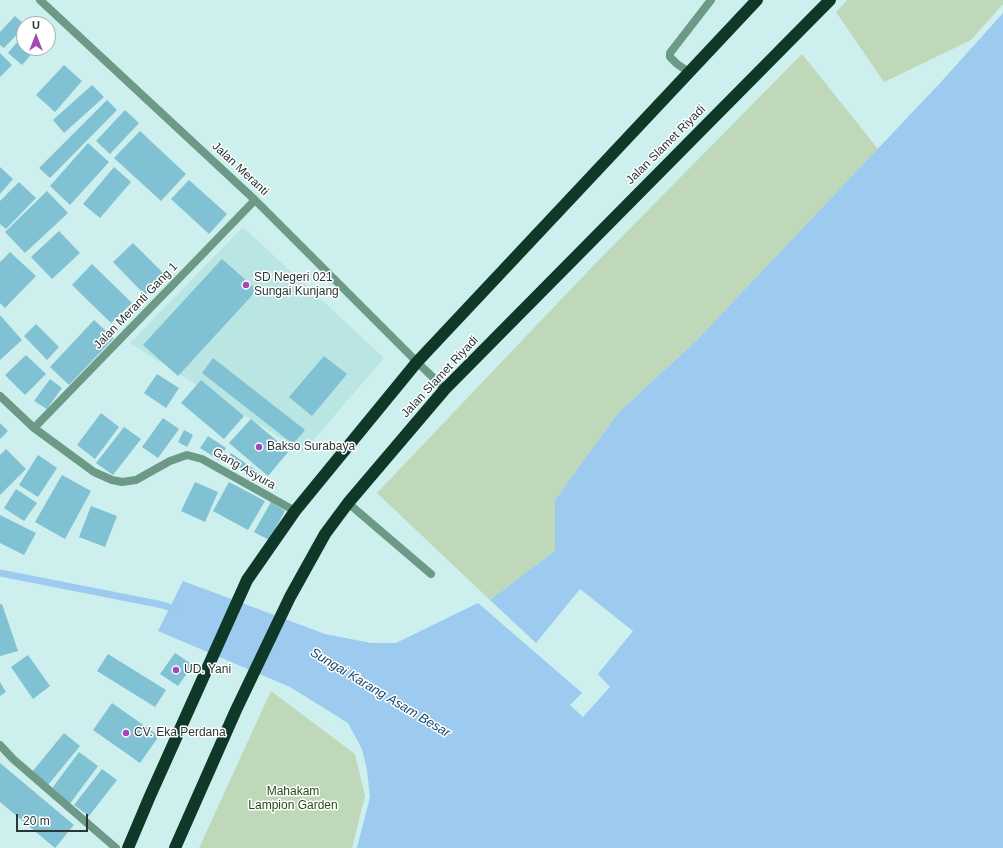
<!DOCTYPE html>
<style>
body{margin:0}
#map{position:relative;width:1003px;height:848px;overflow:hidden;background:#cdefed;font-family:Helvetica,sans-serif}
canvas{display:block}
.north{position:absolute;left:16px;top:16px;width:40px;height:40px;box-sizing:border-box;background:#fff;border:1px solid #a9afaf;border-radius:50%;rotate:0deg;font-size:11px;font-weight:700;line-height:16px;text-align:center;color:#293736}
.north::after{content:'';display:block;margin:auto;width:14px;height:18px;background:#a349b4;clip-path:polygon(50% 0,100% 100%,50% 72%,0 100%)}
.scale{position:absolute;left:16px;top:814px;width:72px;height:18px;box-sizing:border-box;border:2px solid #293736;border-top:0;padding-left:5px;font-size:12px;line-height:14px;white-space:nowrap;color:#293736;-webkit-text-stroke:3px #fff;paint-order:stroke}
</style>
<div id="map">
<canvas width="1003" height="848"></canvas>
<div class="north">U</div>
<div class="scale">20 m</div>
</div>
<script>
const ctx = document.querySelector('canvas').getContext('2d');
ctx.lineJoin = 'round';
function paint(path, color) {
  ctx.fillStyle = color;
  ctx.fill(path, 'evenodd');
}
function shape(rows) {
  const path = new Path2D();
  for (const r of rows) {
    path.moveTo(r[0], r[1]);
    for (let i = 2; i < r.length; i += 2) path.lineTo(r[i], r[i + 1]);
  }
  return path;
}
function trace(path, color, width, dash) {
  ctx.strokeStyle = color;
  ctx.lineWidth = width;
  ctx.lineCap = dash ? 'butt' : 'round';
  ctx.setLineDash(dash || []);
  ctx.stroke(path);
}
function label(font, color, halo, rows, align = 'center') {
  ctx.font = font + ' Helvetica,sans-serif';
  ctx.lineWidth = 3;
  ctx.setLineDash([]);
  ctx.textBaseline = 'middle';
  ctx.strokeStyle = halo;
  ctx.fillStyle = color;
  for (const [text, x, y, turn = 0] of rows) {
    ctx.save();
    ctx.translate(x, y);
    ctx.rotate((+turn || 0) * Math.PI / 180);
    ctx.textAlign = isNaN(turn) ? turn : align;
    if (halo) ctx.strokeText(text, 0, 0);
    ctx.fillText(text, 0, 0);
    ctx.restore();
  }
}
paint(shape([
 [243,227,384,358,303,452,130,343]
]), '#b9e5e2');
paint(shape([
 [847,0,1003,0,1003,4,971,40,884,82,836,12],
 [802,54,878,149,696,341,618,413,555,500,555,551,490,600,377,493,591,268],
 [271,691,355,754,365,796,352,848,199,848]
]), '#bfd8ba');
paint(shape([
 [1003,13,1003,848,357,848,370,797,367,770,362,749,348,723,290,687,158,631,183,581,325,634,371,643,396,643,478,603,582,693,570,705,583,717,610,687,598,674,633,631,580,589,536,643,490,600,555,551,555,500,618,413,696,341,941,82]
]), '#9dcaef');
trace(shape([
 [0,573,163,605,178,611]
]), '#9dcaef', 7);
paint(shape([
 [15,16,24,24,24,27,4,48,0,45,0,32],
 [24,34,24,48,37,48,22,65,8,53],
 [0,53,12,65,0,77],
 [64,65,82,81,55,112,36,95],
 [92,85,104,97,64,133,53,120],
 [107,100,117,110,50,178,39,168],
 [125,110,139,123,110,154,96,141],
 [140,131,186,174,161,201,114,158],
 [88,143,109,162,70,205,50,186],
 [0,167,13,179,0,194],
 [114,167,131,182,100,218,83,204],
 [189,180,227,214,209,234,171,199],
 [19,182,36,198,6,229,0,224,0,201],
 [47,191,68,213,25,253,5,232],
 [59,231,80,253,52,279,31,257],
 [133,243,165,275,145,295,113,262],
 [10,252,36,276,5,308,0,303,0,262],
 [222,259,257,290,178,376,143,345],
 [92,264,132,303,111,323,72,285],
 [0,315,22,340,0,360],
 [94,320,114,338,69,385,50,367],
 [36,324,59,347,47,360,24,336],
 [26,355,46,374,25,395,5,375],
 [324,356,347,374,312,416,289,397],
 [213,358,305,430,293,444,202,373],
 [157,374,179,388,166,408,144,393],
 [50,379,62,388,47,409,34,401],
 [201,380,244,416,224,439,181,403],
 [101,413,119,427,95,459,77,445],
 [163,418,179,429,158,458,142,447],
 [251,419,289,451,268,476,229,443],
 [0,423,8,431,0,439],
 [124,427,141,439,113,475,96,463],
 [184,430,193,435,187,447,178,442],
 [208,436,226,448,219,460,200,448],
 [6,449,26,469,0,495,0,455],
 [231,453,258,472,254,478,227,459],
 [38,455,57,468,38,497,19,485],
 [62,475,91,491,65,539,35,522],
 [195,482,218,492,205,522,181,511],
 [229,482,265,501,248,530,213,511],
 [16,489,37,503,24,521,4,508],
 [271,502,285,511,269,540,254,532],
 [91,506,117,516,105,547,79,537],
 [0,515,36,533,24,555,0,543],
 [0,604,2,604,18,651,0,656],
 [175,653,193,665,178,686,160,674],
 [108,654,166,690,155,707,97,671],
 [28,655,50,686,33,699,11,667],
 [0,682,6,692,0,696],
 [112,703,159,736,140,763,93,730],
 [64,733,80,746,48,785,32,772],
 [79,752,98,766,69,805,50,791],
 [0,763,74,825,55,848,0,802],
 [102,769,117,780,89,816,74,805]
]), '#80c1d4');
trace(shape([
 [689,72,677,64,670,57,670,53,711,0]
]), '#6c9a86', 8);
trace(shape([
 [40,0,255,200,417,362,445,389],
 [0,396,34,428,94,472,112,480,122,482,136,480,170,461,187,455,202,459,295,511],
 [34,428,255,200],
 [348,503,431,574],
 [0,745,13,759,116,848]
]), '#6c9a86', 8);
trace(shape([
 [128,848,150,796,247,580,295,511,417,362,757,0],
 [175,848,236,710,290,597,325,534,348,503,445,389,830,0]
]), '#0f3829', 12);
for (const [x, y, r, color] of [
 [246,285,4,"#a349b4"],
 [259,447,4,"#a349b4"],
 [176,670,4,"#a349b4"],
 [126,733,4,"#a349b4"]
]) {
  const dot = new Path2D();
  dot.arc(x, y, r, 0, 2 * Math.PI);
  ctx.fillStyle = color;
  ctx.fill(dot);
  trace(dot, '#fff', 1.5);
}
label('12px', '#293736', '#fff', [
 ["Jalan Slamet Riyadi",666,145,-45],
 ["Jalan Meranti",240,169,43],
 ["Jalan Meranti Gang 1",136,306,-46],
 ["Jalan Slamet Riyadi",440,377,-47],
 ["Gang Asyura",244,469,30]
]);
label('12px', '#293736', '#fff', [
 ["SD Negeri 021",254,278],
 ["Sungai Kunjang",254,292],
 ["Bakso Surabaya",267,447],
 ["UD. Yani",184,670],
 ["CV. Eka Perdana",134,733]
], 'left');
label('12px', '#204f16', '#fff', [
 ["Mahakam",293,792],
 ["Lampion Garden",293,806]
]);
label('italic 13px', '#16496d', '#fff', [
 ["Sungai Karang Asam Besar",380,693,31]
]);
</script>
